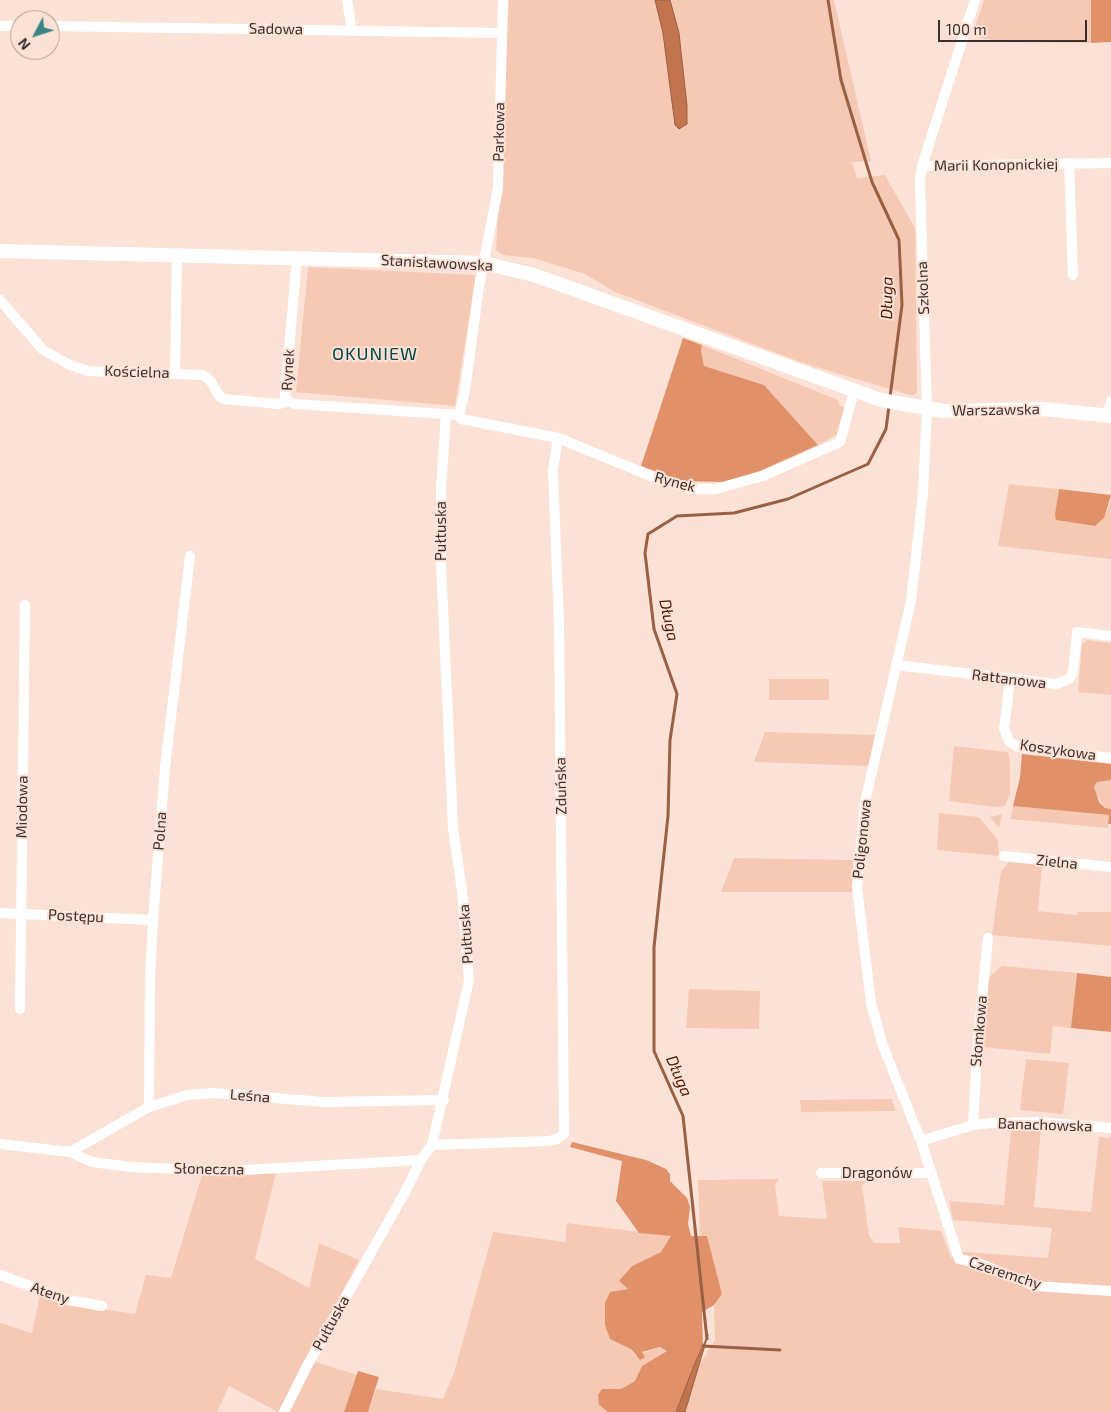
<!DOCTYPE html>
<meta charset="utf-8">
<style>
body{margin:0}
#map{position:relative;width:1111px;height:1412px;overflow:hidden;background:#fce2d6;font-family:"Exo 2",sans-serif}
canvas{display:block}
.north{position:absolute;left:10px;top:10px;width:50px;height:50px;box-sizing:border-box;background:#fce2d6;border:1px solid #ae9b92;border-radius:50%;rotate:230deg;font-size:14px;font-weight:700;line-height:20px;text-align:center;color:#3a312c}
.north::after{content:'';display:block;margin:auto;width:18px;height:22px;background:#3b8384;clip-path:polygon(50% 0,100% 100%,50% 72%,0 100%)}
.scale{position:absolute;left:938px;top:20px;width:149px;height:22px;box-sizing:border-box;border:2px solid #3a312c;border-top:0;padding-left:6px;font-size:15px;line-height:18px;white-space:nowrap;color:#3a312c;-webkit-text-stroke:4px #fce2d6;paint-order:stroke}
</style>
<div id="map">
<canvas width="1111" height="1412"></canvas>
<div class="north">N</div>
<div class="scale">100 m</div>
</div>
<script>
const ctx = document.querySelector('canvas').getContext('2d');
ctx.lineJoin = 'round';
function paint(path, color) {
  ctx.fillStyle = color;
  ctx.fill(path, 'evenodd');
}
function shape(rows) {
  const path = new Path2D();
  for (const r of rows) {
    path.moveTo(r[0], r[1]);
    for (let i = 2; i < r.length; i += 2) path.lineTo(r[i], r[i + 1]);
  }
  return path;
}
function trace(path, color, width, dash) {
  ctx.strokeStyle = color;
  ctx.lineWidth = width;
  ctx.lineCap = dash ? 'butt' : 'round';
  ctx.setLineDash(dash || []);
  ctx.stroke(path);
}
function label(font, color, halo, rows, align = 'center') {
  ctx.font = font + ' "Exo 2",sans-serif';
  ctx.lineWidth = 4;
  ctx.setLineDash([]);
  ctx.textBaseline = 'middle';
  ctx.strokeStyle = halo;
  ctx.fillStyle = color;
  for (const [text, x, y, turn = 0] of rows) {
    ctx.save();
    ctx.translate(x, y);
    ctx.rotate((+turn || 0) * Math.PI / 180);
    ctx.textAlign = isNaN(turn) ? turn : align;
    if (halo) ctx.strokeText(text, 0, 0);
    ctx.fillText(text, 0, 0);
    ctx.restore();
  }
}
paint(shape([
 [509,0,834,0,871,161,852,162,857,178,885,175,915,228,917,392,913,396,803,363,615,292,585,274,533,258,503,255,496,250],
 [984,0,1091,0,1091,43,1003,42,972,36],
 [308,267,476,275,455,406,296,392],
 [702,345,838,400,840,406,845,407,838,434,818,445,764,385,704,366,701,351],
 [1009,484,1059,489,1055,514,1057,520,1095,526,1107,511,1111,500,1111,559,998,546],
 [1087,640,1111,643,1111,695,1078,692,1082,645],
 [769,679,829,679,829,700,769,700],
 [765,732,876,735,868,766,754,762],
 [954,746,1008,752,1010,762,1010,793,1005,806,994,807,949,801],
 [1102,780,1111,780,1111,809,1105,808,1095,793,1094,787,1097,782],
 [1013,806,1109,815,1108,828,1011,819],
 [939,813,979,817,998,840,999,856,937,850],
 [1003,814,1001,819,999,828,990,817],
 [734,858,853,860,854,892,721,892],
 [1009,862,1042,865,1038,911,1077,915,1077,912,1111,912,1111,946,992,935,1001,871],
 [1002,966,1077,973,1071,1028,1053,1026,1050,1054,982,1047,987,984,990,976],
 [689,989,760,991,759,1029,686,1028],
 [1026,1059,1069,1063,1063,1114,1020,1110],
 [892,1099,895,1111,801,1112,800,1100],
 [1011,1130,1041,1130,1034,1207,1091,1212,1099,1137,1111,1138,1111,1412,685,1412,699,1366,715,1340,714,1305,722,1294,707,1237,700,1236,698,1180,779,1179,775,1185,779,1216,827,1219,822,1181,866,1181,862,1186,869,1235,874,1243,900,1243,898,1227,941,1231,951,1258,965,1252,1048,1258,1052,1228,953,1220,952,1215,949,1201,1004,1205],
 [276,1172,255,1259,309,1288,319,1243,359,1260,278,1412,229,1386,217,1412,0,1412,0,1323,32,1333,40,1295,101,1309,135,1314,146,1275,171,1278,202,1175],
 [567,1223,672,1236,661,1252,632,1266,628,1289,621,1290,631,1349,635,1356,660,1347,667,1351,642,1366,635,1381,621,1389,602,1389,599,1405,608,1412,368,1412,376,1389,443,1399,454,1373,493,1232,565,1242],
 [313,1361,357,1375,344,1412,287,1412]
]), '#f6c9b4');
paint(shape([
 [1091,0,1111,0,1111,42,1091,43],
 [683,338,702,345,701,351,704,366,764,385,818,445,760,471,723,482,681,481,641,466],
 [1059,489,1111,495,1104,518,1095,526,1056,520,1055,514],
 [1022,754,1111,764,1111,780,1097,782,1094,787,1099,802,1105,808,1111,809,1111,824,1108,824,1109,815,1013,806,1020,777],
 [1077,973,1111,977,1111,1032,1071,1028],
 [572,1142,646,1160,666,1169,670,1174,670,1181,687,1198,690,1207,688,1224,691,1236,707,1236,722,1294,714,1305,702,1312,703,1346,676,1412,608,1412,599,1405,598,1395,602,1389,621,1389,635,1381,642,1366,667,1351,660,1347,642,1352,645,1357,640,1360,631,1349,610,1339,605,1325,605,1303,610,1292,628,1289,619,1281,632,1266,661,1252,671,1236,639,1233,616,1201,622,1161,570,1147],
 [358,1371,379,1377,368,1412,344,1412]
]), '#e1916a');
const water = shape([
 [655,0,670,0,679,33,687,106,687,124,679,129,675,125,663,33,655,0],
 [708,1335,685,1412,676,1412,695,1363,708,1335]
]);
paint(water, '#c2744e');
trace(water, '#996044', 1);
trace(shape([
 [828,0,841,80,872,182,899,240,902,305,890,397],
 [707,1339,683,1116,654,1051,654,947,668,816,670,740,677,694,654,629,645,553,648,534,677,516,734,513,788,499,868,464,886,429,889,406],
 [703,1346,780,1350]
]), '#996044', 3);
trace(shape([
 [347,0,352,30],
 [975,0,922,166,920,180,927,410,923,493,911,601,865,802,857,887,871,1003,883,1046,921,1141,959,1259,978,1263,1035,1286,1111,1291],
 [0,26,20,26],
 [50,26,501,33],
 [1069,163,1073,275],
 [922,166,1111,163],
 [297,257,285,396,288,401,295,404,459,415,461,419,558,438,656,478,691,489,715,489,763,476,840,442,854,391],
 [0,300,43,350,70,365,88,371,203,375,210,380,219,396,224,399,279,404,288,401],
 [175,373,177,255],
 [459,415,465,391,479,287,498,188,503,0],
 [1107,415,1111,401],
 [896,665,1056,684,1069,679,1073,673,1077,632,1111,636],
 [1010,679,1004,729,1009,741,1016,746,1027,748,1111,758],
 [1004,856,1111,867],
 [0,913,153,920],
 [20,1009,25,605],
 [149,1107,150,976,153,920,165,768,190,556],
 [973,1125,977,1050,988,938],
 [921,1141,973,1125,992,1123,1039,1122,1111,1128],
 [0,1144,70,1152,92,1162,131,1167,227,1171,421,1160],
 [432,1145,549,1141,557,1139,564,1134,559,625,553,470,558,438],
 [70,1152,149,1107,187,1095,213,1093,324,1102,444,1100],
 [821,1173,932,1173],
 [0,1275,68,1300,102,1306],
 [284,1412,307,1366,404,1194,421,1160,432,1145,469,980,462,891,453,828,441,563,441,490,446,415]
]), '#fff', 10);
trace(shape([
 [0,251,484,263,534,275,881,400,943,411,1043,409,1111,416]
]), '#fff', 14);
label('15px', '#3a312c', '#fce2d6', [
 ["Sadowa",276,29,1],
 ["Parkowa",499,132,-89],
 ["Marii Konopnickiej",996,165,-1],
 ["Stanisławowska",437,263,3],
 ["Szkolna",923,288,-92],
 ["Rynek",288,370,-87],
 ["Kościelna",137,372,2],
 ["Warszawska",996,410,-1],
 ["Rynek",675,482,15],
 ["Pułtuska",441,531,-90],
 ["Rattanowa",1009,679,7],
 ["Koszykowa",1058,750,8],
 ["Zduńska",561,786,-91],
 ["Miodowa",22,807,-89],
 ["Polna",160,831,-86],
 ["Poligonowa",862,839,-84],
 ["Zielna",1057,862,6],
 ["Postępu",76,916,3],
 ["Pułtuska",466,934,-94],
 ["Słomkowa",979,1031,-85],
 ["Leśna",250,1096,5],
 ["Banachowska",1045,1125,2],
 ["Słoneczna",209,1169,1],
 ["Dragonów",877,1173],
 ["Czeremchy",1005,1273,18],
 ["Ateny",50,1293,18],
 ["Pułtuska",331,1323,-61]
]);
label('italic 16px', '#4b1900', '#fce2d6', [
 ["Długa",887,298,-89],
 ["Długa",669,620,78],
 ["Długa",679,1076,67]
]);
ctx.letterSpacing = '1px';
label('18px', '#054849', '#fce2d6', [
 ["OKUNIEW",375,354]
]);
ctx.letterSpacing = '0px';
</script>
